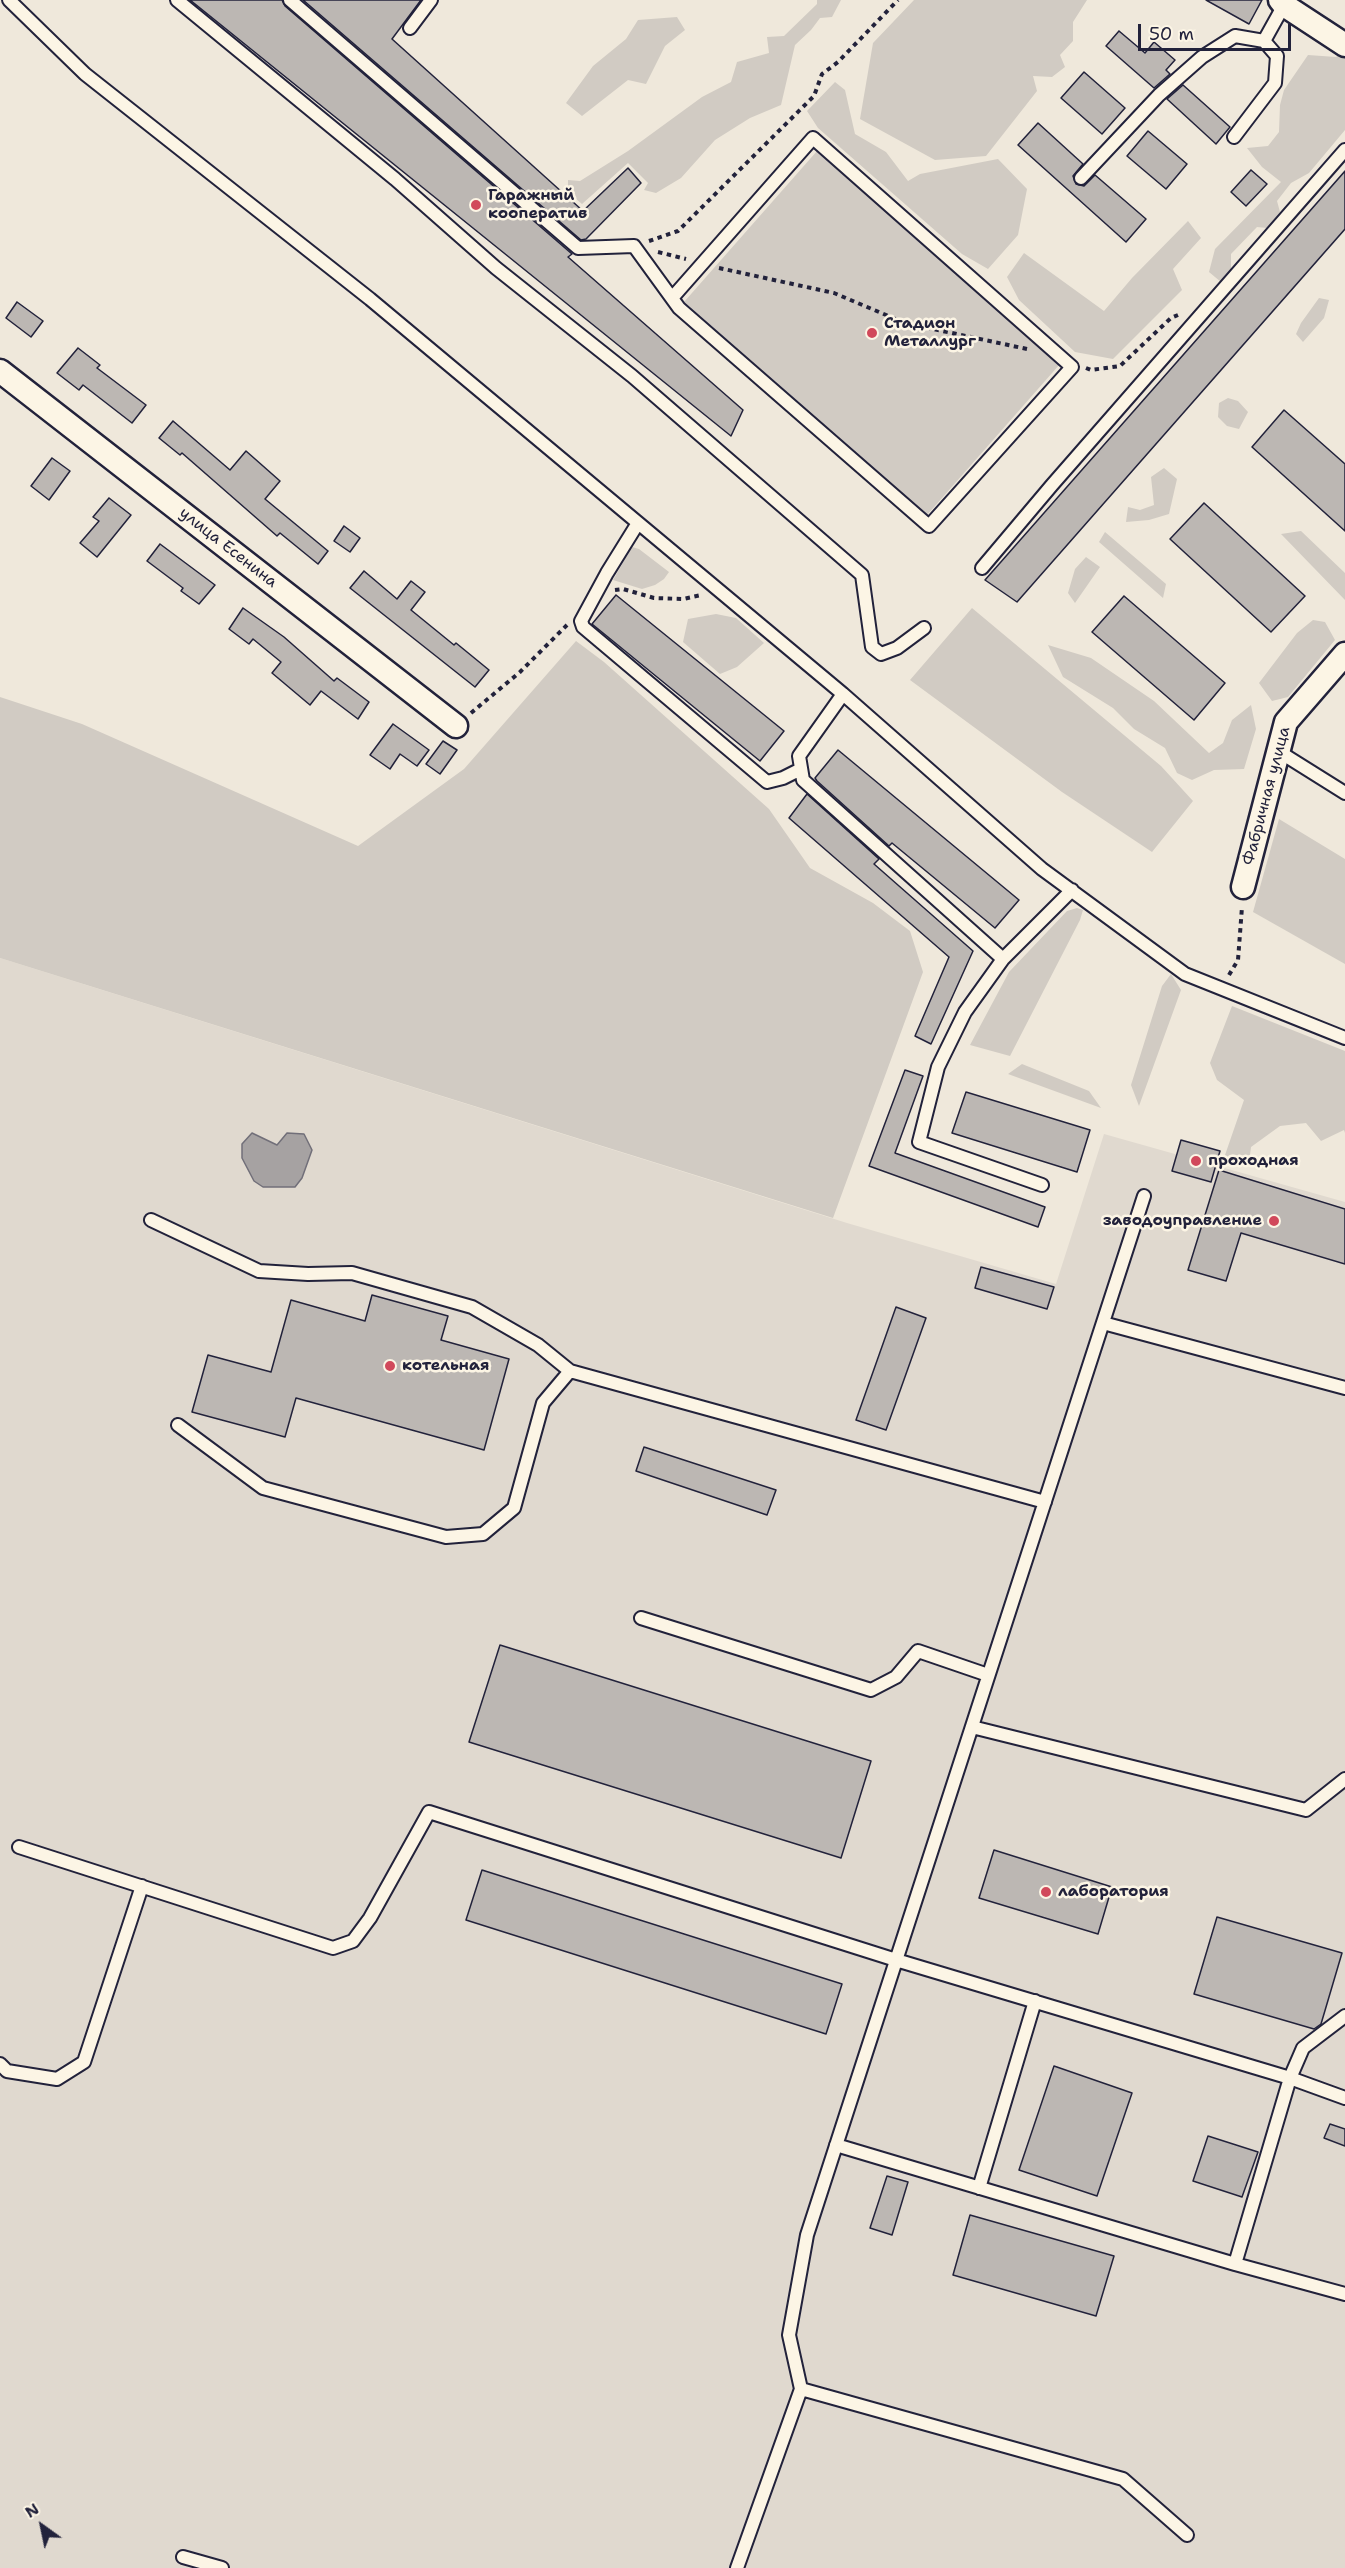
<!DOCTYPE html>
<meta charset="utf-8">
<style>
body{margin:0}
#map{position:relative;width:1345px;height:2568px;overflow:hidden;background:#efe8db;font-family:"Shantell Sans",sans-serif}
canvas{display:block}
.north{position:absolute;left:12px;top:2496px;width:60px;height:60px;-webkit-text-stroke:4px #fcf5e5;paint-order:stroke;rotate:327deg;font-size:16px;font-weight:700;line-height:24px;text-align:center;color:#22223b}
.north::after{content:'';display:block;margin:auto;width:21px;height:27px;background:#22223b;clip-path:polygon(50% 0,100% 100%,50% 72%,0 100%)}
.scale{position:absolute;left:1138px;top:24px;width:153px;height:27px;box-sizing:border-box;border:3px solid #22223b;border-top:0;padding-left:8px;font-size:18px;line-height:21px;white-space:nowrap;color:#22223b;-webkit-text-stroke:4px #fcf5e5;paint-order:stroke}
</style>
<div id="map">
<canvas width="1345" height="2568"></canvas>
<div class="north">N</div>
<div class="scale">50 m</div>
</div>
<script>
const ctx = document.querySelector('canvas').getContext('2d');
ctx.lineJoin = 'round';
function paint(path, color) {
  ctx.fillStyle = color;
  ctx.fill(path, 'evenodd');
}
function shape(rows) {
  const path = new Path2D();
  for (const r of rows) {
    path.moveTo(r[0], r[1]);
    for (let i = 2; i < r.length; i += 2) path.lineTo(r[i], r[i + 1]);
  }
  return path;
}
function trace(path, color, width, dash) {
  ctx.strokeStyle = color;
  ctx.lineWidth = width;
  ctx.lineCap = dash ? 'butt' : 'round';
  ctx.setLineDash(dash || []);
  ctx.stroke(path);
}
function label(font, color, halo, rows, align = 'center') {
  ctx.font = font + ' "Shantell Sans",sans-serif';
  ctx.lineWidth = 5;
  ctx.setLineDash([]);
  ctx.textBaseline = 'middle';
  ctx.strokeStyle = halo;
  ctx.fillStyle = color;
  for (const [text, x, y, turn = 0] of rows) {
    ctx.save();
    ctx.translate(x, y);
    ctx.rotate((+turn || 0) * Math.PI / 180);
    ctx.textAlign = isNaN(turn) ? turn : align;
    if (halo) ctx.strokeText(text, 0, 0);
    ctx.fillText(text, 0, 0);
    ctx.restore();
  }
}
paint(shape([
 [0,958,847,1223,1056,1284,1104,1134,1345,1202,1345,2568,0,2568]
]), '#e0d9cf');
paint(shape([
 [817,0,841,0,832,17,820,18,811,30,795,45,781,105,750,118,715,140,681,178,656,193,644,190,648,183,628,163,582,204,568,192,568,180,580,181,628,151,702,97,731,82,737,62,769,53,767,37,784,36,817,4],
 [914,0,1087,0,1073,22,1073,41,1060,55,1065,67,1052,77,1033,76,1037,91,986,156,935,160,860,119,873,43],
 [677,17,685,30,665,46,646,84,628,80,582,116,566,103,593,66,626,39,638,20],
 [1345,51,1345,130,1309,173,1291,183,1277,201,1280,212,1267,228,1257,227,1231,254,1231,272,1221,282,1209,272,1215,249,1281,182,1262,167,1247,148,1268,146,1279,132,1280,105,1284,90,1308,55,1336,57],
 [835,82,845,90,855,134,886,152,908,181,920,174,998,159,1027,189,1018,235,988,269,962,254,818,128,807,111],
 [817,151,1060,364,927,515,684,302],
 [1188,221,1201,238,1173,269,1182,290,1113,359,1075,352,1019,300,1007,277,1024,253,1104,311,1132,278],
 [1319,298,1329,300,1324,318,1303,342,1296,334,1301,323],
 [1228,398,1238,401,1248,412,1239,429,1227,426,1218,417,1219,403],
 [1164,468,1177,479,1169,514,1149,520,1126,522,1128,507,1140,510,1154,505,1151,477],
 [1301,531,1345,573,1345,600,1281,534],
 [1105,532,1166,584,1163,598,1099,542],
 [632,547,639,549,669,572,664,579,655,585,642,589,613,580],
 [1086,557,1100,567,1075,603,1068,593,1075,569],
 [972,608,1161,766,1193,801,1152,852,1062,792,910,680],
 [716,614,736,618,764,643,737,667,720,674,683,642,688,619],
 [1313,620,1325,622,1335,640,1288,697,1272,701,1259,683,1297,633],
 [576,641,604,662,769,809,810,868,873,903,910,931,923,972,833,1218,0,958,0,697,82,724,358,846,464,769],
 [1048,645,1091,658,1154,701,1209,753,1223,743,1232,720,1251,705,1256,729,1244,769,1214,770,1192,780,1177,773,1165,748,1134,729,1113,708,1063,677],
 [1279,819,1345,859,1345,964,1253,912],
 [1077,908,1083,910,1080,920,1010,1056,970,1045,1009,972,1067,911],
 [1171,974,1181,990,1139,1106,1131,1085,1162,986],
 [1232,1006,1345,1051,1345,1133,1344,1130,1321,1141,1306,1123,1280,1126,1251,1147,1249,1163,1224,1158,1244,1100,1217,1080,1210,1063],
 [1022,1064,1089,1091,1101,1108,1008,1074]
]), '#d1cbc3');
const water = shape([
 [252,1133,277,1145,287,1133,304,1134,312,1150,302,1178,295,1187,263,1187,254,1181,242,1158,242,1144,252,1133]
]);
paint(water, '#a6a2a2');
trace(water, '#716f79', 1.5);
const building = shape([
 [190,0,282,0,285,6,572,254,568,257,743,410,731,436,190,0],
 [303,0,421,0,392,39,583,211,628,168,641,183,586,239,581,240,303,0],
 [1206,0,1262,0,1249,24,1206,0],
 [1119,31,1145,53,1154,42,1175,60,1166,70,1170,74,1154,88,1106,46,1119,31],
 [1084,72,1125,108,1102,134,1061,98,1084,72],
 [1183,85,1230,127,1216,144,1167,99,1183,85],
 [1038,123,1083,164,1073,176,1076,184,1084,186,1095,175,1146,219,1126,242,1018,145,1038,123],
 [1148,131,1187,164,1166,189,1127,156,1148,131],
 [1251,170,1267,184,1246,206,1231,192,1251,170],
 [1345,171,1345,229,1017,602,985,580,1345,171],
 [17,302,43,321,31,337,6,318,17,302],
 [78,348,100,365,97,368,146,405,132,423,83,385,79,390,57,373,78,348],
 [1284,410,1345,464,1345,531,1252,447,1284,410],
 [173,421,230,470,246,451,280,481,265,499,328,551,318,564,280,533,277,536,182,453,180,455,159,438,173,421],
 [52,458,70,471,49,500,31,486,52,458],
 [109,498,131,515,97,557,80,543,99,521,93,517,109,498],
 [1204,503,1305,596,1271,632,1170,539,1204,503],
 [344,526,360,538,350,552,334,541,344,526],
 [160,544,215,585,199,604,181,591,183,588,147,561,160,544],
 [364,571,397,599,411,581,425,592,411,610,454,645,456,643,489,670,475,687,350,588,364,571],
 [616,595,784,731,760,761,592,624,616,595],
 [1124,596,1225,683,1194,720,1092,632,1124,596],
 [243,608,284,637,334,681,337,678,369,702,358,719,321,691,310,705,272,673,281,662,253,639,249,644,229,629,243,608],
 [393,724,429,750,417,766,400,754,390,769,370,755,393,724],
 [443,741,457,750,440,774,426,764,443,741],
 [838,750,1019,900,995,928,892,843,889,846,817,781,815,778,838,750],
 [807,794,879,859,874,864,973,951,931,1044,915,1036,949,957,789,818,807,794],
 [905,1070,923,1076,895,1153,1045,1207,1038,1227,869,1166,905,1070],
 [966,1092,1090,1130,1077,1172,952,1133,966,1092],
 [1181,1140,1220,1151,1211,1182,1172,1171,1181,1140],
 [1219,1170,1345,1209,1345,1264,1241,1233,1226,1281,1188,1270,1219,1170],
 [981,1267,1054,1287,1047,1309,975,1288,981,1267],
 [372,1295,448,1316,441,1340,509,1359,484,1450,296,1398,285,1437,192,1412,208,1355,271,1372,291,1300,365,1321,372,1295],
 [896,1307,926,1318,886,1430,856,1420,896,1307],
 [644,1447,776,1490,767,1515,636,1471,644,1447],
 [500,1645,871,1761,841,1858,469,1742,500,1645],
 [994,1850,1112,1887,1098,1934,979,1898,994,1850],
 [482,1870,842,1984,826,2034,466,1920,482,1870],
 [1217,1917,1342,1953,1321,2024,1314,2029,1194,1994,1217,1917],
 [1054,2066,1132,2093,1097,2196,1019,2170,1054,2066],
 [1330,2124,1345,2129,1345,2146,1324,2138,1330,2124],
 [1208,2136,1258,2152,1242,2197,1193,2181,1208,2136],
 [887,2176,908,2182,892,2235,870,2228,887,2176],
 [970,2215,1114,2256,1096,2316,953,2275,970,2215]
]);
paint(building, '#bcb7b3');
trace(building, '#22223b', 1.5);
const service = shape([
 [9,0,85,74,370,299,843,694,1042,869,1185,974,1345,1038],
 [177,0,395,179,496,268,632,376,862,575,872,647,881,654,897,648,924,628],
 [290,0,578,248,634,246,679,308,929,526,1072,367,813,138,672,298],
 [410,28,431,0],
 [1234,137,1275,83,1277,56,1264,41],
 [1081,178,1159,95,1202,57,1235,36,1264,41,1284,5],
 [638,523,607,573,581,621,583,627,767,782,783,778,801,769],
 [982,568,1052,485,1345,150],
 [843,694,799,756,803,780,1003,959,1072,890],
 [1278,751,1345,793],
 [1003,959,965,1012,938,1067,919,1142,1042,1185],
 [151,1220,259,1271,308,1274,352,1273,472,1307,538,1345,570,1371],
 [1103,1323,1345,1388],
 [178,1425,263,1488,446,1537,483,1534,514,1508,543,1403,570,1371,1045,1502],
 [641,1618,871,1690,896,1677,918,1651,988,1675],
 [972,1727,1306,1810,1345,1779],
 [19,1847,333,1948,353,1941,370,1918,429,1812,896,1960,1290,2078,1303,2048,1345,2016],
 [0,2064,7,2071,57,2079,84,2062,142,1886],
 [836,2145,1235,2264,1290,2078,1345,2098],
 [979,2188,1035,2001],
 [1235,2264,1345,2294],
 [801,2389,1123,2479,1187,2535],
 [183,2557,222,2568],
 [737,2568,801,2389,789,2335,807,2235,1144,1196]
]);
const minor = shape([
 [1280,0,1284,5,1345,45],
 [0,371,456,726],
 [1243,887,1286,722,1345,654]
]);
trace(service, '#22223b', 16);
trace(minor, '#22223b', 27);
trace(shape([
 [649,241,678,231,814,96,822,74,838,62,898,0],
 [658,252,686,259],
 [719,268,834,293,905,323,1027,349],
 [1086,368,1091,370,1120,366,1171,318,1178,315],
 [615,590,623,589,654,598,683,599,701,595],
 [471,713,520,672,567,625],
 [1229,975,1238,960,1242,907]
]), '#22223b', 4, [4.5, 4.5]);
trace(service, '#fcf5e5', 12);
trace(minor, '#fcf5e5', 22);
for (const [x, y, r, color] of [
 [476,205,6,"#d1495b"],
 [872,333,6,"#d1495b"],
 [1196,1161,6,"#d1495b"],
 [1274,1221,6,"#d1495b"],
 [390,1366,6,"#d1495b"],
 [1046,1892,6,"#d1495b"]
]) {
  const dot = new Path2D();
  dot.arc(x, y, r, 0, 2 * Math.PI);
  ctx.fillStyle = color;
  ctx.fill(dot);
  trace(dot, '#fcf5e5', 2);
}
label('bold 16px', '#22223b', '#fcf5e5', [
 ["Гаражный",488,196],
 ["кооператив",488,214],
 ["Стадион",884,324],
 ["Металлург",884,342],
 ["проходная",1208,1161],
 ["заводоуправление",1262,1221,"right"],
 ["котельная",402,1366],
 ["лаборатория",1058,1892]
], 'left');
label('16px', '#22223b', '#fcf5e5', [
 ["улица Есенина",228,548,38],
 ["Фабричная улица",1267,796,-75]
]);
</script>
